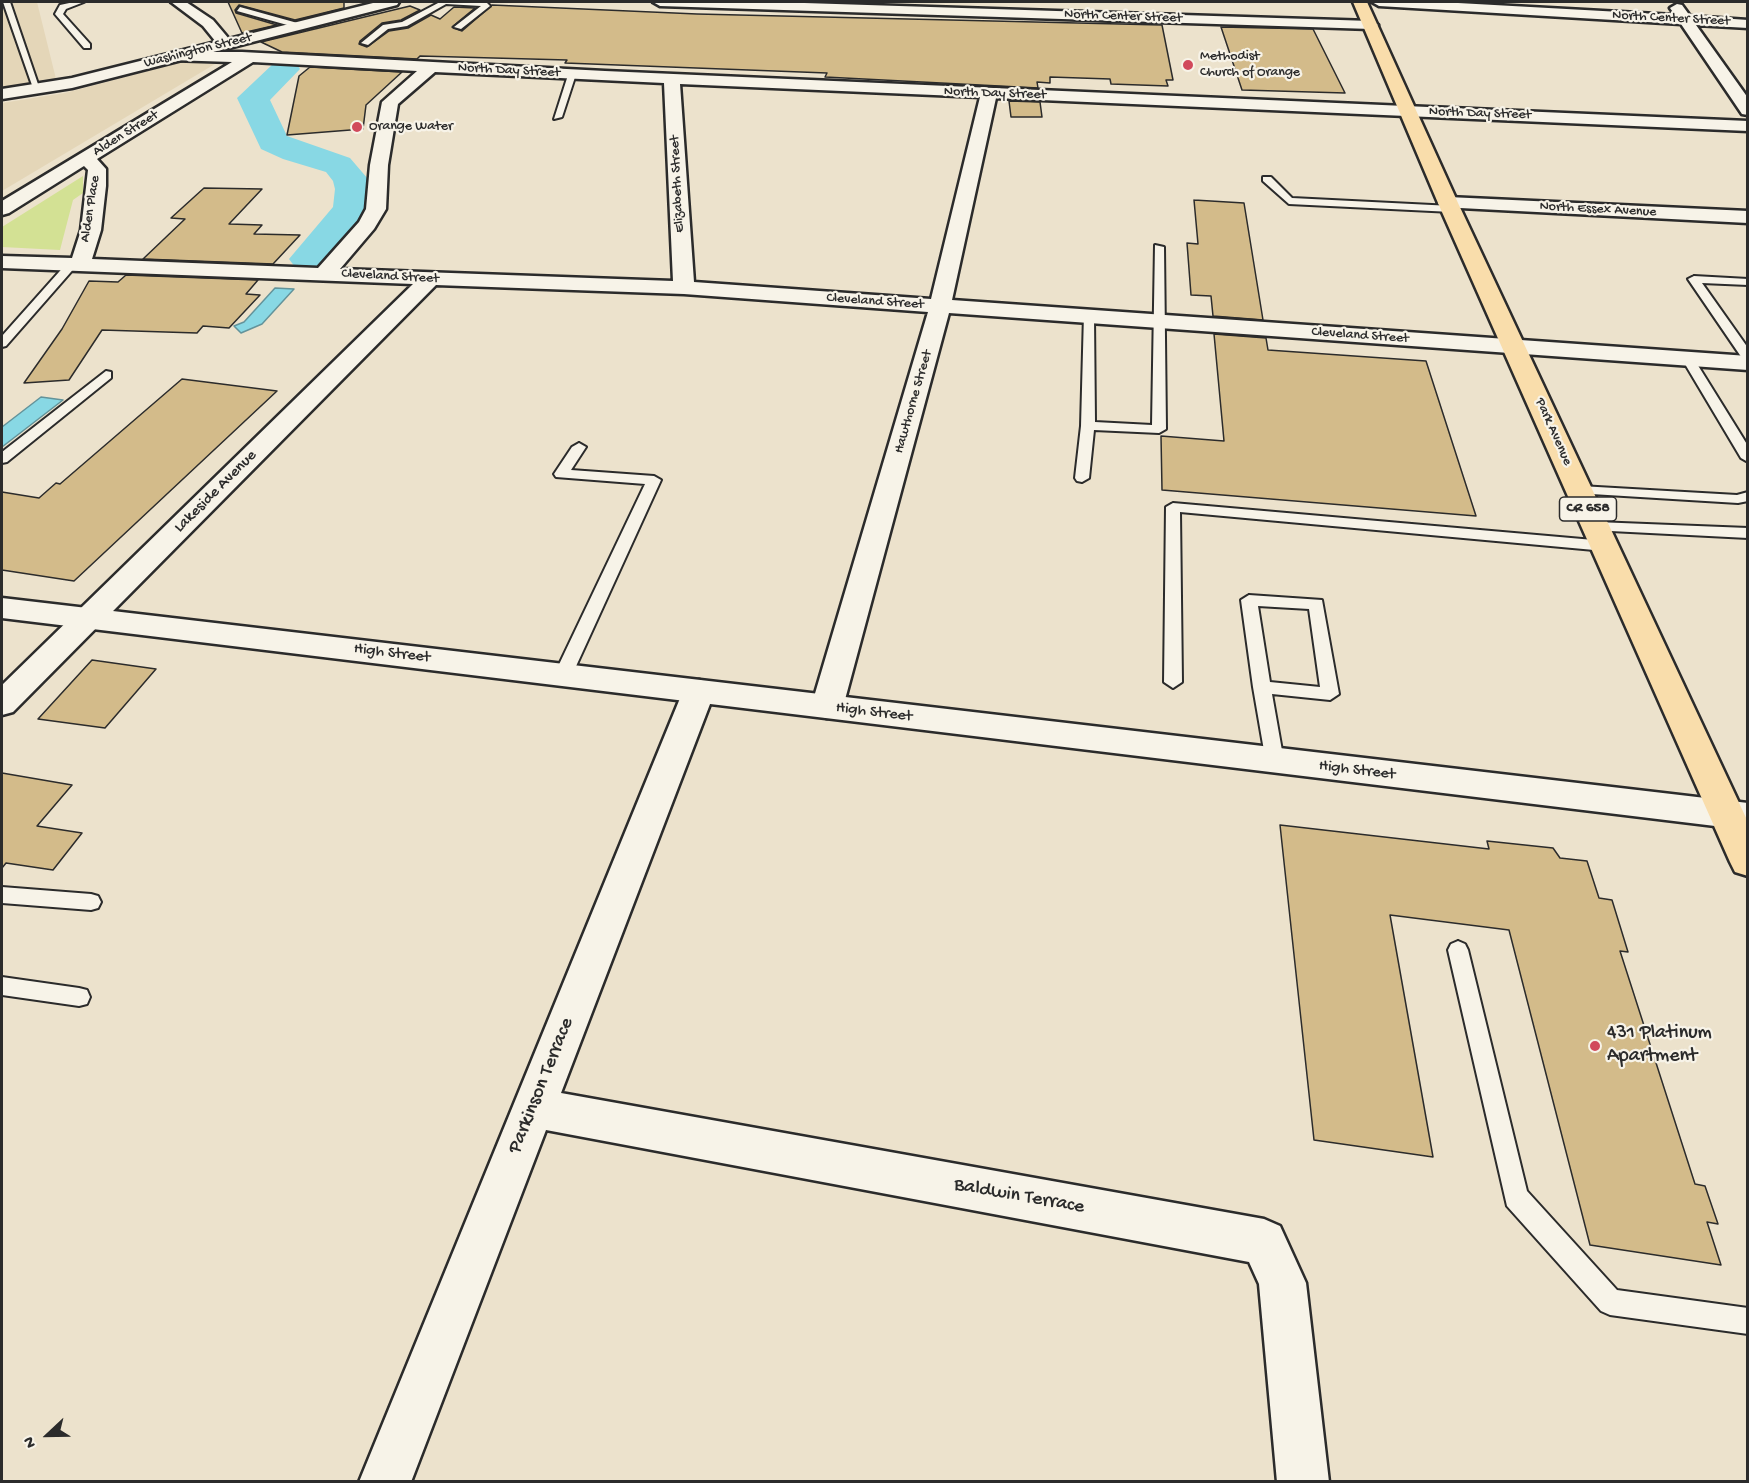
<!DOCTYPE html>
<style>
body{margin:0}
#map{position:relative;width:1749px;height:1483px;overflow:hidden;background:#ece2cc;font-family:"Gochi Hand",sans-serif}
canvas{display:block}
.frame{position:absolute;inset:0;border:3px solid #2b2b2b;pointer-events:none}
.north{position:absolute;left:18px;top:1405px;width:60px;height:60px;-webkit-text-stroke:4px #f7f3e8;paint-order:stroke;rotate:248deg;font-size:16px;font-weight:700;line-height:24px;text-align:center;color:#2b2b2b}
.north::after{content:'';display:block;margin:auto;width:21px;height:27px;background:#2b2b2b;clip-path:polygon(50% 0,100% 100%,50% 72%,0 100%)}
</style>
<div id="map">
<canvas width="1749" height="1483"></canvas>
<div class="frame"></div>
<div class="north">N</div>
</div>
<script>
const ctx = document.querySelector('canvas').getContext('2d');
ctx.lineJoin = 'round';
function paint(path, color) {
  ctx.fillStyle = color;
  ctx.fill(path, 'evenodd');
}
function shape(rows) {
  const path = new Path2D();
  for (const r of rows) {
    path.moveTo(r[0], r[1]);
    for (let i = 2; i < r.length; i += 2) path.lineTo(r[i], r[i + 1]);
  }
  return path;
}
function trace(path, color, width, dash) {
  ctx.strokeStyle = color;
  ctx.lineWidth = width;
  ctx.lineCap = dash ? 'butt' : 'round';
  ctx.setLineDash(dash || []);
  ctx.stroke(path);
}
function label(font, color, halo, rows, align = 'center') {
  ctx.font = font + ' "Gochi Hand",sans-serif';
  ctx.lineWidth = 4.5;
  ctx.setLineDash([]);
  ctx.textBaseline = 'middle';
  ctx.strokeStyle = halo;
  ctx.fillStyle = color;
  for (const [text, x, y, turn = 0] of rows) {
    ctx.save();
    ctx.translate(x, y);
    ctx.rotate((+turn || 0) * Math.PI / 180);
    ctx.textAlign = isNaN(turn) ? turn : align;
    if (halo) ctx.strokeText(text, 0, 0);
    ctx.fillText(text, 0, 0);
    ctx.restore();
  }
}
paint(shape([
 [2,2,37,2,56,79,2,88],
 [182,62,215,64,2,191,2,103,65,93]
]), '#e4d6b8');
paint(shape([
 [83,176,83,193,73,200,60,250,2,247,2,227]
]), '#d3e194');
const water = shape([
 [275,288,294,289,262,324,241,333,234,326,244,322,275,288],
 [41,397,63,400,2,447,2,427,41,397]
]);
paint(water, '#88d8e4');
trace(water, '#63939a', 1.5);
paint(shape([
 [285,60,296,63,300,69,270,100,287,136,350,158,368,179,371,189,370,209,364,217,323,267,309,271,295,267,289,259,333,207,335,189,333,181,326,172,283,159,261,149,237,98,274,63,285,60]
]), '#88d8e4');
const building = shape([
 [228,2,344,2,344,8,295,20,239,5,235,10,236,13,277,25,242,33,228,2],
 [492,5,697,14,1162,25,1173,80,1166,80,1168,86,1111,84,1110,79,1050,77,1050,83,1037,82,1038,88,825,77,827,73,565,63,567,60,420,56,417,59,282,52,261,42,410,6,420,10,401,20,382,23,360,41,359,44,367,47,389,31,408,28,431,15,440,19,454,7,475,8,452,27,462,31,492,5],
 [1221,27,1313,29,1345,93,1242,90,1221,27],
 [310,67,402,72,366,105,363,129,287,135,299,76,310,67],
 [1009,101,1040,102,1042,117,1011,117,1009,101],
 [204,188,262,189,229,224,262,225,254,234,300,235,273,264,143,259,185,219,171,218,204,188],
 [1194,200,1244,203,1263,320,1213,316,1211,296,1191,295,1187,243,1198,244,1194,200],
 [126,275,258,280,246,294,260,295,229,328,203,326,197,333,102,330,69,380,24,383,62,329,89,281,118,282,126,275],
 [1214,334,1266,338,1268,350,1426,361,1476,516,1162,490,1161,436,1224,441,1214,334],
 [182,379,277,391,74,581,2,570,2,492,39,498,56,483,60,484,182,379],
 [92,660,156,669,105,728,38,719,92,660],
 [2,773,72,785,37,826,82,833,53,870,6,863,2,868,2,773],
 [1280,825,1489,849,1487,841,1553,848,1560,858,1587,861,1599,898,1612,900,1628,952,1620,951,1695,1184,1705,1186,1718,1224,1707,1222,1721,1265,1590,1245,1509,930,1390,915,1433,1157,1314,1140,1280,825]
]);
paint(building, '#d3bb8a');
trace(building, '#2b2b2b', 1.5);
const lane = shape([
 [3,2,10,2,40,90,33,88,3,2],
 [74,2,84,2,66,9,63,14,90,44,90,48,84,48,55,14,60,5,74,2],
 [440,2,486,2,490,6,461,29,454,27,481,6,446,4,407,26,388,29,368,45,361,43,383,25,402,22,440,2],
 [240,7,301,24,302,26,298,28,237,11,240,7],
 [569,72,576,74,562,117,554,119,569,72],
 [1263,177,1271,177,1292,198,1452,206,1457,209,1452,212,1289,204,1263,181,1263,177],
 [1155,245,1164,247,1166,429,1159,433,1094,430,1089,478,1082,482,1077,481,1075,478,1081,426,1084,314,1094,317,1095,422,1152,425,1155,245],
 [67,263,77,265,6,346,2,347,2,336,67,263],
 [1694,276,1748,279,1748,285,1702,283,1748,348,1748,362,1744,361,1688,279,1694,276],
 [1688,355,1694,359,1748,446,1748,462,1741,458,1682,359,1688,355],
 [106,371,111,372,111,378,7,462,2,463,2,452,106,371],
 [579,443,586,447,571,470,654,476,661,480,572,675,563,681,554,675,645,484,556,477,554,474,572,447,579,443],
 [1580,486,1737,495,1748,492,1748,501,1738,503,1575,493,1573,490,1580,486],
 [1173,503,1605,541,1613,546,1605,551,1180,512,1182,682,1173,688,1164,682,1166,507,1173,503],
 [1596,522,1748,528,1748,538,1591,530,1589,527,1596,522],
 [1249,595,1322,600,1339,694,1330,700,1272,694,1284,762,1281,767,1275,769,1269,767,1266,762,1253,687,1241,600,1249,595],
 [1258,606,1309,609,1320,687,1270,682,1258,606],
 [2,887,91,894,98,896,101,902,98,908,91,910,2,903,2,887],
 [1458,941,1465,944,1468,950,1527,1191,1617,1290,1748,1308,1748,1334,1610,1315,1601,1311,1507,1206,1448,950,1451,944,1458,941],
 [2,977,79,988,87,990,90,997,87,1004,79,1006,2,995,2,977]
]);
const street = shape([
 [653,2,773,2,1371,21,1378,25,1371,29,660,6,653,2],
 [1372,2,1440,2,1675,15,1670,8,1677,4,1682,5,1690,16,1748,20,1748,28,1696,25,1748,98,1748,115,1742,114,1681,24,1379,6,1372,2],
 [176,52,242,52,605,71,1748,121,1748,131,996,98,952,300,1748,356,1748,370,949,313,843,707,838,715,827,718,816,715,811,707,928,312,684,294,436,285,13,712,2,715,2,685,413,284,2,268,2,256,72,258,81,230,88,170,84,166,9,213,2,215,2,201,232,62,171,60,168,57,176,52],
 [253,62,417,71,382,102,370,165,366,209,359,222,318,268,92,259,101,230,106,186,106,169,97,159,253,62],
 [435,72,664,83,673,281,340,269,374,229,386,209,388,165,398,104,435,72],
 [680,84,980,97,931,299,694,282,680,84],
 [1448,197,1748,211,1748,223,1441,207,1438,203,1441,199,1448,197],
 [699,680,710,683,715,691,561,1093,1264,1219,1280,1226,1306,1283,1329,1482,1277,1482,1259,1284,1249,1262,546,1130,411,1482,359,1482,683,691,688,683,699,680]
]);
const secondary = shape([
 [171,2,186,2,213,20,229,39,377,2,399,2,397,5,72,88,2,99,2,89,72,78,216,42,203,26,171,2],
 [2,598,1748,803,1748,830,2,618,2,598]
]);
const primary = shape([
 [1353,2,1367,2,1458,203,1748,822,1748,876,1735,872,1730,862,1438,203,1353,2]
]);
trace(lane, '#2b2b2b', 4);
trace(street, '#2b2b2b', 5);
trace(secondary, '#2b2b2b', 5);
trace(primary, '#2b2b2b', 5);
paint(lane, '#f7f3e8');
paint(street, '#f7f3e8');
paint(secondary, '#f7f3e8');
paint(primary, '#f9ddab');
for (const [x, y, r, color] of [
 [1188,65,6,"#d1495b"],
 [357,127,6,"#d1495b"],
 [1595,1046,6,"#d1495b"]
]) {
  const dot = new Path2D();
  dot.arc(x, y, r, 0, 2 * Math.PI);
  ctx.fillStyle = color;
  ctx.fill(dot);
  trace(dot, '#f7f3e8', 2);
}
label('14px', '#2b2b2b', '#f7f3e8', [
 ["North Center Street",1123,17,2],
 ["North Center Street",1671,19,3],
 ["Washington Street",198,51,-14],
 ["North Day Street",509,71,3],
 ["North Day Street",995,94,2],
 ["North Day Street",1480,114,2],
 ["Alden Street",126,134,-32],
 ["Elizabeth Street",678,184,-93],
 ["Alden Place",91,209,-81],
 ["North Essex Avenue",1598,210,3],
 ["Cleveland Street",390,277,3],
 ["Cleveland Street",875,302,4],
 ["Cleveland Street",1360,336,4],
 ["Hawthorne Street",914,402,-74],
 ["Park Avenue",1553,432,66]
]);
label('14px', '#2b2b2b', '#f7f3e8', [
 ["Methodist",1200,57],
 ["Church of Orange",1200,73],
 ["Orange Water",369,127]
], 'left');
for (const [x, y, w] of [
 [1588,509,57]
]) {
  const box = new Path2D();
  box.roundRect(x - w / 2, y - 12, w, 24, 4.5);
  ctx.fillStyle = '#f7f3e8';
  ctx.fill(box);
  trace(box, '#2b2b2b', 1.5);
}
label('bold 15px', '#2b2b2b', null, [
 ["CR 658",1588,509]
]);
label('16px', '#2b2b2b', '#f7f3e8', [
 ["Lakeside Avenue",216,492,-45],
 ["High Street",392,654,7],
 ["High Street",874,713,7],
 ["High Street",1357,771,7]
]);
label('20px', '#2b2b2b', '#f7f3e8', [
 ["431 Platinum",1607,1034],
 ["Apartment",1607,1057]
], 'left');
label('20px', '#2b2b2b', '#f7f3e8', [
 ["Parkinson Terrace",542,1086,-68],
 ["Baldwin Terrace",1019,1197,10]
]);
</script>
